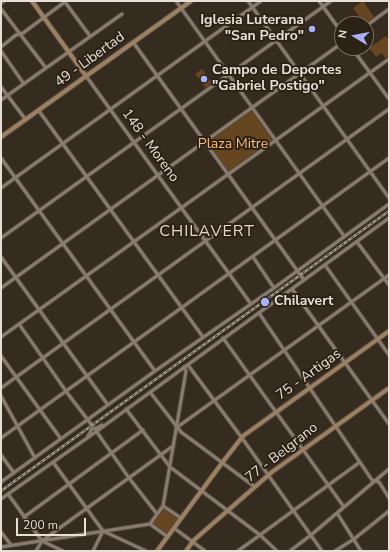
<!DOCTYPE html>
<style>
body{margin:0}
#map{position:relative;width:390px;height:552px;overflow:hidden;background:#362b1f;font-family:"Nunito Sans",sans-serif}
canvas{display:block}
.frame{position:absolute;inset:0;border:2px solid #e6dfd7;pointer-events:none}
.north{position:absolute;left:334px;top:16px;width:40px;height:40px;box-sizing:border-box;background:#2c2115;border:1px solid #766d63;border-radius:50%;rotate:280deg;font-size:11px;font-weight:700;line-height:16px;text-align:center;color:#e6dfd7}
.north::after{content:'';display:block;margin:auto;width:14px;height:18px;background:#a7b1fc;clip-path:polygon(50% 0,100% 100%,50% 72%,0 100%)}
.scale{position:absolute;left:16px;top:518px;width:70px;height:18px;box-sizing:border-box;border:2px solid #e6dfd7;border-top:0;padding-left:5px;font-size:12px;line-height:14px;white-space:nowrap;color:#e6dfd7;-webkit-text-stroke:3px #2c2115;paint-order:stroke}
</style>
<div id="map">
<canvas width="390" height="552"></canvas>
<div class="frame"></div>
<div class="north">N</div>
<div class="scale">200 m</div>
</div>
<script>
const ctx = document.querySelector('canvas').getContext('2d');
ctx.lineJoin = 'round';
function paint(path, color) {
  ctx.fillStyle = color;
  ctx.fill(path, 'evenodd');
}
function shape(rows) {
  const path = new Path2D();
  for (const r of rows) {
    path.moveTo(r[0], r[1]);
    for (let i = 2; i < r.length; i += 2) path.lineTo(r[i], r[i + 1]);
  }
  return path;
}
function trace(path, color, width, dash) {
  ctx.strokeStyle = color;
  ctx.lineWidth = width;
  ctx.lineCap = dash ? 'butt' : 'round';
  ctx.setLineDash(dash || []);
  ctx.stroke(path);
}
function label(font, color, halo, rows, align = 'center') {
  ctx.font = font + ' "Nunito Sans",sans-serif';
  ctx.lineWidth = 4;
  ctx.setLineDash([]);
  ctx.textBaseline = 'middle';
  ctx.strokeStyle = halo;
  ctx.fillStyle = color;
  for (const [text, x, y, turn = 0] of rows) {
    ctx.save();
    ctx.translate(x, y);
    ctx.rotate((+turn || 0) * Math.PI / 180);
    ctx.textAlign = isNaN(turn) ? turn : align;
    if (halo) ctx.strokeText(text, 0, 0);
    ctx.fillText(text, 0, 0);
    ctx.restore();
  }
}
paint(shape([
 [363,1,374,17,364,24,353,8],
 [386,36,389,40,389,56,385,58,382,53,376,57,369,48],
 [202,69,212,83,206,88,195,74],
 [252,109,274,139,228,172,206,141],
 [164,507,179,518,167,535,152,523]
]), '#654621');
const street = shape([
 [176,1,344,236],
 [248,1,389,198],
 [319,1,342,33],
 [65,2,90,36],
 [1,3,4,1],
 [1,9,46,68],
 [366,26,389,9],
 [133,42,304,280],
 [1,47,16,35,23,33,66,1],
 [352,48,389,99],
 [1,51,24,84],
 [86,76,251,304],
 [1,87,26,120],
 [1,100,122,14],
 [39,111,203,337],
 [1,158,155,371],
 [1,188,261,1],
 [1,238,331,1],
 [357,242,389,285],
 [1,257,108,405],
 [253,257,274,288],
 [325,265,389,355],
 [1,288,342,43],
 [292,289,389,424],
 [259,313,372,480,379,482,389,498],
 [19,324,68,394,91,424],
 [1,337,389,59],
 [223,338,344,507],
 [1,356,61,439],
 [188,365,242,438,322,551],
 [1,388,389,109],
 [150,392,181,432,255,487],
 [1,396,35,458],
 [126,409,170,467,260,535,277,551],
 [102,425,97,428,94,428,129,478,157,514],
 [176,428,389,275],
 [88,436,92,429],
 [1,438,389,158],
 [1,455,14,473],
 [53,462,103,531,146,551],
 [1,482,155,371,274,288,389,204],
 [8,494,42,541,63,551],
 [1,499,97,431,389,218],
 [163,506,181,518],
 [337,513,361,551],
 [24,517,143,430],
 [150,524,163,506,186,371,184,367],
 [150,524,168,537],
 [174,528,205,551],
 [1,532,11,545],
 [1,547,150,524],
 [36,551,42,541,54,532,173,446],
 [93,551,103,531],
 [238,551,360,462],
 [290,551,311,535,389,469],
 [335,551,354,539,389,511]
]);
const secondary = shape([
 [32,1,86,76],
 [1,137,191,1],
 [157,551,222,463,243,436,389,331],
 [186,551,194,540,272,472,389,388]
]);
trace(street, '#52483e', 5);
trace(secondary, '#52483e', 6);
trace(street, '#897b6d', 3);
trace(secondary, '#9c8061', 4);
const rail = shape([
 [1,491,389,211]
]);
trace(rail, '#a1998f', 2.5);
trace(rail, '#2c2115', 1, [3]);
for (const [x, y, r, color] of [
 [312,29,4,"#a7b1fc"],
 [204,79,4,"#a7b1fc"],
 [265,302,5,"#a7b1fc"]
]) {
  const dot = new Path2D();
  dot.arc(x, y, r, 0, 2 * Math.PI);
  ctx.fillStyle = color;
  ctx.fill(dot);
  trace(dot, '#2c2115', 1.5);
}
label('bold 14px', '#e6dfd7', '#2c2115', [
 ["Iglesia Luterana",304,21,"right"],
 ["\"San Pedro\"",304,37,"right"],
 ["Campo de Deportes",212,71],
 ["\"Gabriel Postigo\"",212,87],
 ["Chilavert",274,302]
], 'left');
label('14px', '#e6dfd7', '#2c2115', [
 ["49 - Libertad",90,60,-36],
 ["148 - Moreno",150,146,54],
 ["75 - Artigas",309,375,-36],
 ["77 - Belgrano",282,453,-38]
]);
label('14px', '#f9bc78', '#2c2115', [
 ["Plaza Mitre",233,145]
]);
ctx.letterSpacing = '1px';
label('16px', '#e5d6c7', '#2c2115', [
 ["CHILAVERT",207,232]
]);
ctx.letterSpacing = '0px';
</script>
